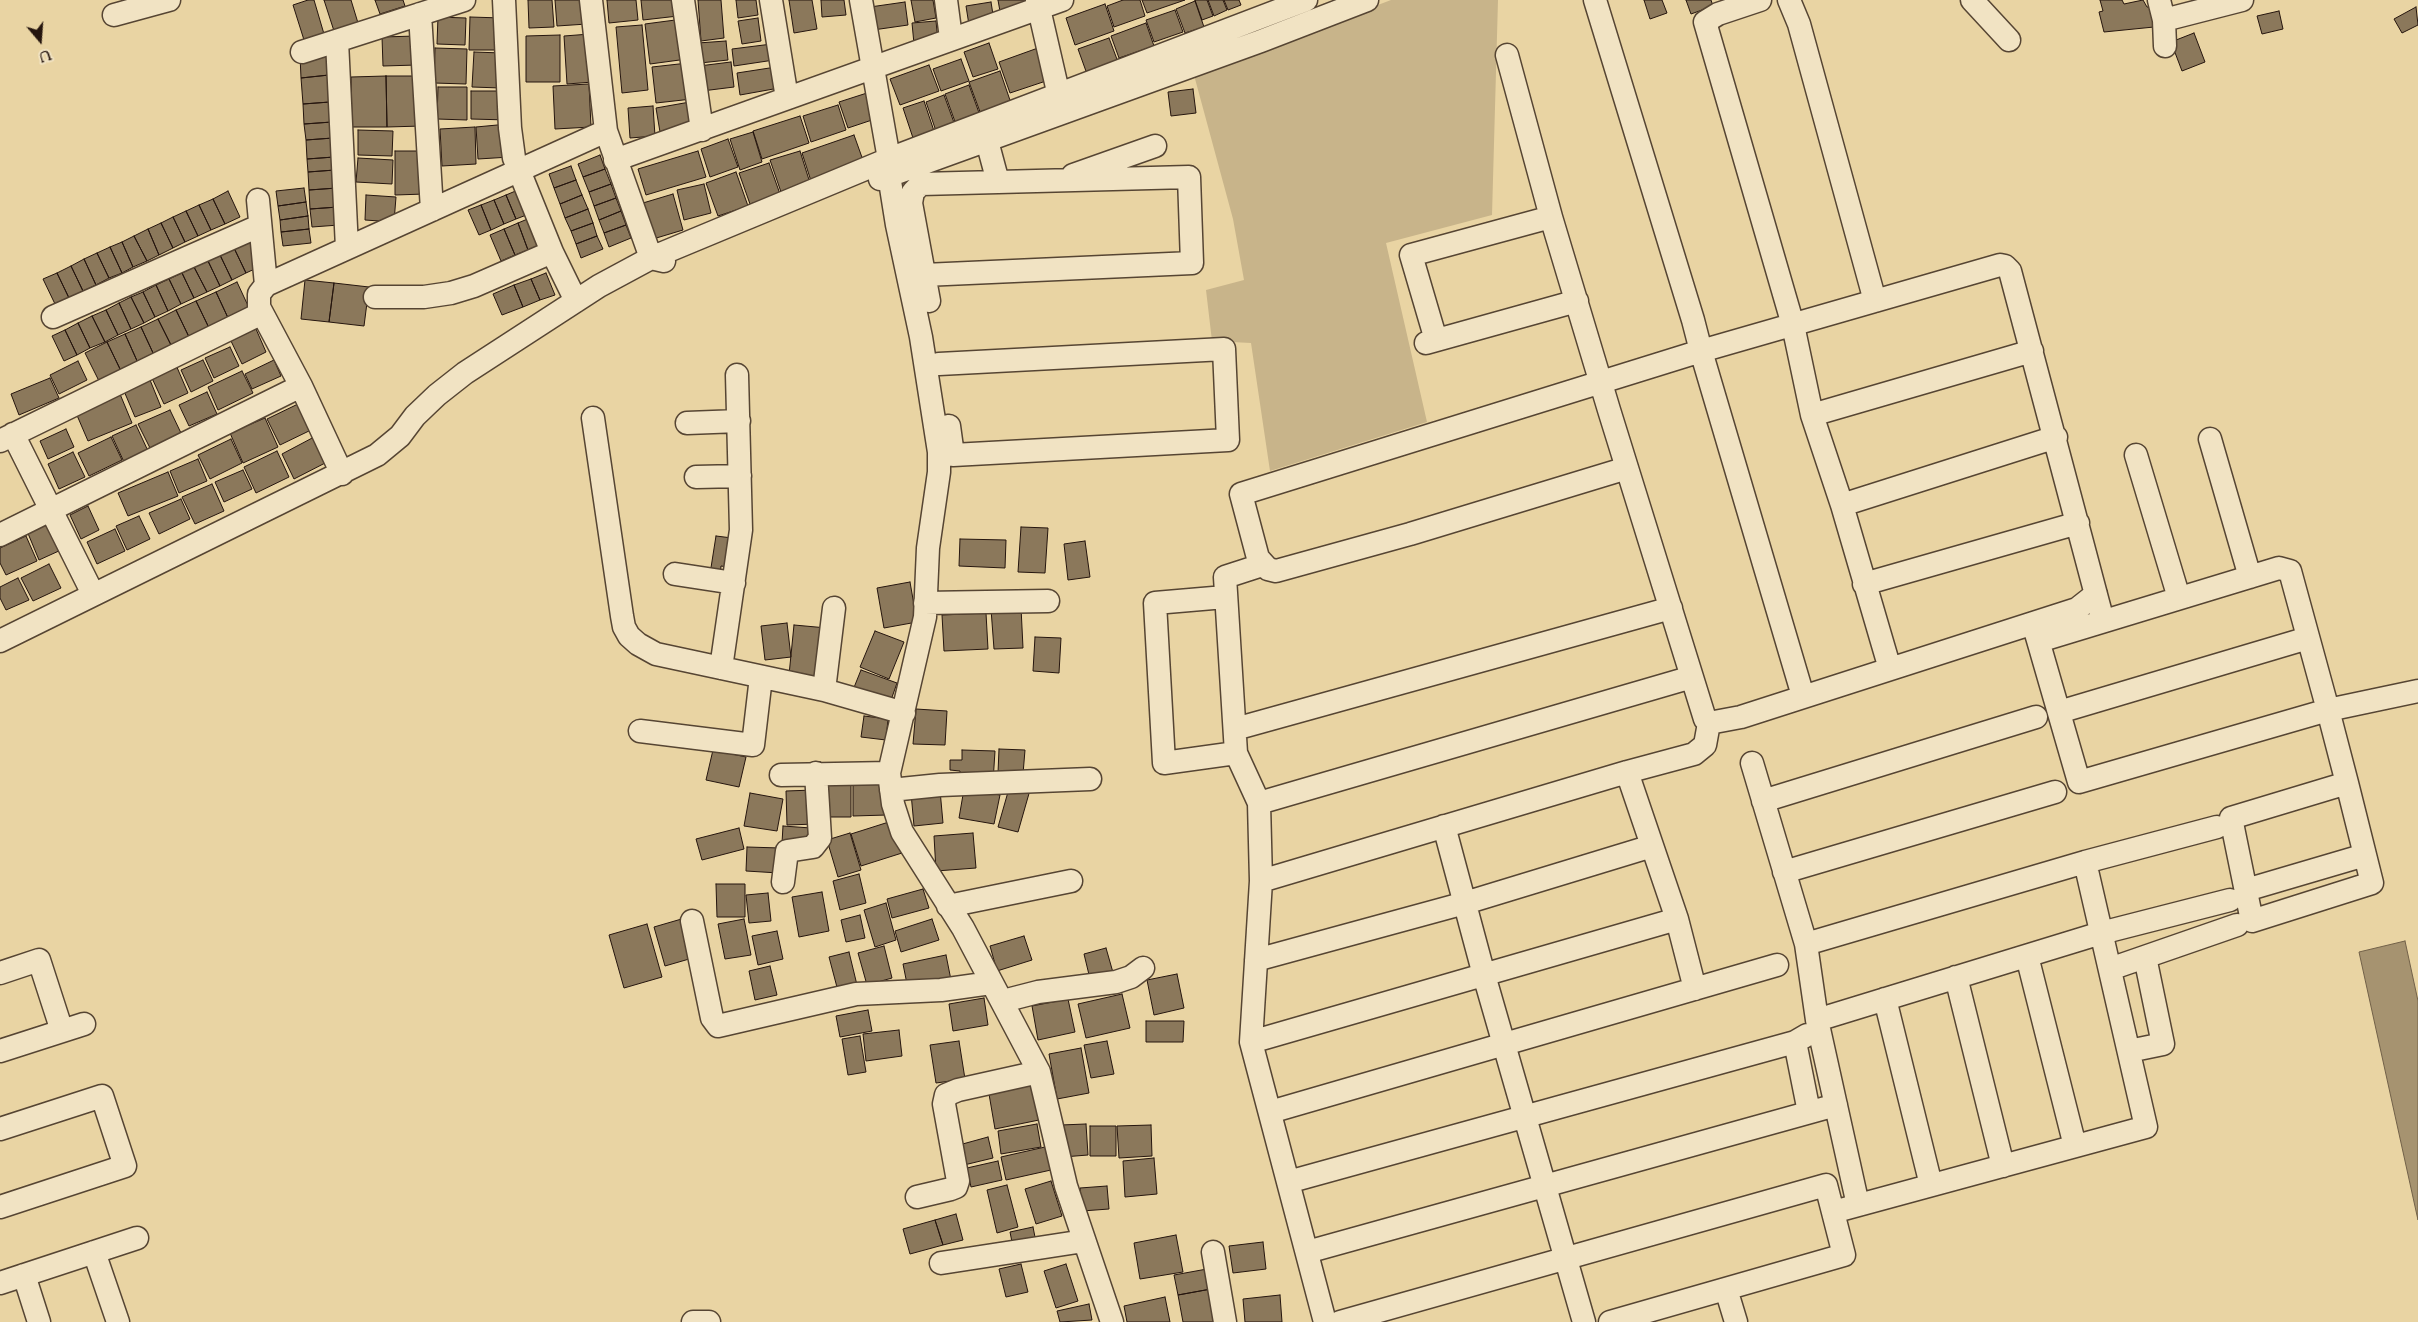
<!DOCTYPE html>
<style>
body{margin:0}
#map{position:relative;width:2418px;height:1322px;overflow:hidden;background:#e9d4a3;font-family:"Sorts Mill Goudy",serif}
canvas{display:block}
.north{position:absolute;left:15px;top:15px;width:50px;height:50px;-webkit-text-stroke:4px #f1e3c3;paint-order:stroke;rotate:162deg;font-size:14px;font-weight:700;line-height:20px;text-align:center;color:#25150e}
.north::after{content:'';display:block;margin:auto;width:18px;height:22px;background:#25150e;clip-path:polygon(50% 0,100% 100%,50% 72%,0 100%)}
</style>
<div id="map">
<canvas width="2418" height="1322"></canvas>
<div class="north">U</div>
</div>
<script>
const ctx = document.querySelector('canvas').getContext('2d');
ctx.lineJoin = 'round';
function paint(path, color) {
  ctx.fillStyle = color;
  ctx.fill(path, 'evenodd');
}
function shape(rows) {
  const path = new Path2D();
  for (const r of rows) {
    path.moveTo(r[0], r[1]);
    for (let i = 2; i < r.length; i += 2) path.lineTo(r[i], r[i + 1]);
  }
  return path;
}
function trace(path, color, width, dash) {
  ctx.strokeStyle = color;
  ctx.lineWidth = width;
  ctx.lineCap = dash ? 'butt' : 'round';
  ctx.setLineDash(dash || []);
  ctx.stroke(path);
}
paint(shape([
 [1391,0,1498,0,1492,215,1386,243,1427,422,1270,471,1251,343,1212,341,1206,290,1244,280,1233,219,1194,75]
]), '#c8b48a');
const water = shape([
 [2405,941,2418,1001,2418,1220,2359,952,2405,941]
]);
paint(water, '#a69370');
trace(water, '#726149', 1);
const building = shape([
 [308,0,314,0,324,34,304,40,293,5,308,0],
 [324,0,351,0,358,23,334,31,324,0],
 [375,0,403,0,405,6,380,14,375,0],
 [528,0,552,0,554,27,529,28,528,0],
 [555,0,586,0,587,24,557,26,555,0],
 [607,0,636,0,638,20,609,23,607,0],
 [641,0,677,0,678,16,643,20,641,0],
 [698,0,721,0,724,38,701,41,698,0],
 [736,0,756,0,758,15,738,18,736,0],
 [789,0,812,0,817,29,794,33,789,0],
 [821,0,844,0,846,15,822,17,821,0],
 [911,0,933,0,936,18,915,22,911,0],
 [998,0,1028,0,1001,17,998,0],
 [1123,0,1140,0,1145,16,1114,27,1107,6,1123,0],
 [1142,0,1185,0,1147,13,1142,0],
 [1195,0,1207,0,1213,16,1202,20,1195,0],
 [1208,0,1223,0,1227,10,1214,16,1208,0],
 [1224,0,1239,0,1241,5,1228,10,1224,0],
 [1644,0,1662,0,1667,13,1650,19,1644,0],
 [1686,0,1711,0,1713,6,1691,14,1686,0],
 [2100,0,2122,0,2124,4,2143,0,2147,7,2153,7,2154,27,2104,32,2099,12,2103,11,2100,0],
 [1195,1,1204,27,1185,33,1176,9,1195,1],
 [905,2,908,25,873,30,870,7,905,2],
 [991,2,994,21,969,25,966,6,991,2],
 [1105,4,1114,31,1075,45,1066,18,1105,4],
 [2416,7,2418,25,2402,33,2394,19,2416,7],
 [1175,10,1183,32,1154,42,1146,20,1175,10],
 [2279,11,2283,29,2262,34,2257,16,2279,11],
 [438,17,466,18,465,45,437,44,438,17],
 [470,17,502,18,502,50,469,50,470,17],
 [758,18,761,41,742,44,738,21,758,18],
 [683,19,687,59,650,64,645,24,683,19],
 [936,21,938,41,914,44,912,23,936,21],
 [1146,23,1154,46,1119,58,1111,36,1146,23],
 [642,25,648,90,622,93,616,27,642,25],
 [2194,33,2205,62,2182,71,2171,42,2194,33],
 [590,34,593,82,567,84,564,36,590,34],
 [560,35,560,82,526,82,526,36,560,35],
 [416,36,417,65,383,66,382,37,416,36],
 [1109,38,1118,62,1087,74,1078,49,1109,38],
 [726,41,728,60,700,63,698,43,726,41],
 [989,43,998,69,973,77,964,52,989,43],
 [772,44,774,60,734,66,732,49,772,44],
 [435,48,467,49,466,84,434,83,435,48],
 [1038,48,1049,80,1010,93,999,62,1038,48],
 [474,52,502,53,501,88,472,87,474,52],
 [327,54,329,75,301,78,300,56,327,54],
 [961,59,969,81,941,91,933,69,961,59],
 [731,62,734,87,702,91,699,66,731,62],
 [688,63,692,99,656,103,652,67,688,63],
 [929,65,939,91,900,105,890,79,929,65],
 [776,67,779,88,740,95,737,73,776,67],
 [1000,71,1013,109,983,120,969,82,1000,71],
 [329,75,330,102,303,104,301,78,329,75],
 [386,76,387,127,352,127,351,77,386,76],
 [386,76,421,76,422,126,387,127,386,76],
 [589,84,591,127,555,129,553,86,589,84],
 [969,85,982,121,958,130,945,94,969,85],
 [438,87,467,87,467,120,437,119,438,87],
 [1193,89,1196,113,1171,116,1168,92,1193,89],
 [471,91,508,91,508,120,471,119,471,91],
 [867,93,875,119,848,128,839,102,867,93],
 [944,95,956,128,937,134,926,102,944,95],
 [924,101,935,134,914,141,903,108,924,101],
 [330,102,332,122,304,124,303,104,330,102],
 [690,102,695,132,661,138,656,108,690,102],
 [838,105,846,130,811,142,803,116,838,105],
 [653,106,655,136,630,138,628,108,653,106],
 [800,116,809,143,762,159,753,131,800,116],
 [332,122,333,138,306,140,304,124,332,122],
 [508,124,510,157,478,159,476,127,508,124],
 [475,127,476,164,442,166,440,129,475,127],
 [358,130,393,131,392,156,358,155,358,130],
 [753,132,762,162,740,170,730,139,753,132],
 [854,135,864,163,811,181,802,153,854,135],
 [333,138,334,157,307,159,306,140,333,138],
 [728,139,738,167,710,177,701,149,728,139],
 [395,151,424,151,425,194,395,195,395,151],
 [698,151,706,177,646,195,638,169,698,151],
 [800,151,810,183,781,192,770,160,800,151],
 [600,155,605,169,583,177,578,164,600,155],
 [334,157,335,170,308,172,307,159,334,157],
 [358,158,393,160,392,184,356,182,358,158],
 [769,163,780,194,750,204,739,173,769,163],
 [571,166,576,180,554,188,549,174,571,166],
 [605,169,611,184,589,192,583,177,605,169],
 [335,170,337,188,309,190,308,172,335,170],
 [736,172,748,206,718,216,706,183,736,172],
 [576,180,582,195,560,204,554,188,576,180],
 [611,184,616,198,594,206,589,192,611,184],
 [704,184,711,213,684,220,677,190,704,184],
 [304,188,306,202,278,206,276,191,304,188],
 [337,188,338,207,310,209,309,190,337,188],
 [518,190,529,214,516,219,506,195,518,190],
 [228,191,240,217,225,224,213,199,228,191],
 [673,194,683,230,653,239,643,203,673,194],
 [366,195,396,197,394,222,365,220,366,195],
 [506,195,516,219,504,224,494,200,506,195],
 [582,195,588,209,565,218,560,204,582,195],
 [616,198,621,211,599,220,594,206,616,198],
 [213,199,225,224,211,230,199,205,213,199],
 [494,200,504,224,491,230,481,205,494,200],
 [306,202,308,216,280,220,278,206,306,202],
 [199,205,211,230,198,236,186,211,199,205],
 [481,205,491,230,479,235,468,210,481,205],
 [338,207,339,225,312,227,310,209,338,207],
 [588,209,593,223,571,231,565,218,588,209],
 [186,211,198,236,185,242,173,217,186,211],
 [621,211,626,225,604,233,599,220,621,211],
 [308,216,309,229,281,232,280,220,308,216],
 [173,217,185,242,173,248,161,223,173,217],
 [530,218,541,245,528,250,518,223,530,218],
 [161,223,173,248,159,255,148,229,161,223],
 [518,223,528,250,515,255,504,229,518,223],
 [593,223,597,236,576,244,571,231,593,223],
 [626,225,631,238,609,247,604,233,626,225],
 [148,229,159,255,147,261,134,236,148,229],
 [309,229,311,243,283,246,281,232,309,229],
 [504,229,515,255,501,261,490,235,504,229],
 [134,236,147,261,133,267,122,242,134,236],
 [597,236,603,249,581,258,576,244,597,236],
 [249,241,261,266,246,273,234,248,249,241],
 [122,242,133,267,122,273,110,247,122,242],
 [110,247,122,273,109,278,97,253,110,247],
 [234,248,246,273,232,280,220,255,234,248],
 [97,253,109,278,96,285,84,259,97,253],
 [220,255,232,280,220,286,208,261,220,255],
 [84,259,96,285,83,291,71,266,84,259],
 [208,261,220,286,207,292,194,267,208,261],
 [71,266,83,291,69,298,57,273,71,266],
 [194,267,207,292,194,298,182,273,194,267],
 [57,273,69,298,55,304,43,279,57,273],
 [182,273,194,298,181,304,169,279,182,273],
 [546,273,555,295,540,300,531,279,546,273],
 [169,279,181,304,168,311,156,285,169,279],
 [531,279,540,300,523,307,514,285,531,279],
 [305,280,334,283,329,322,301,319,305,280],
 [237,282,250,310,229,320,216,292,237,282],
 [334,283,369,287,364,326,329,322,334,283],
 [156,285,168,311,155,317,143,292,156,285],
 [514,285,523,307,502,315,493,294,514,285],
 [143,292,155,317,144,323,131,297,143,292],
 [216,292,229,320,210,330,196,301,216,292],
 [131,297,144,323,131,329,119,303,131,297],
 [196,301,210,330,190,339,176,310,196,301],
 [119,303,131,329,118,335,106,310,119,303],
 [106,310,118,335,105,342,92,316,106,310],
 [176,310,190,339,172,347,158,319,176,310],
 [92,316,105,342,90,348,78,323,92,316],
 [158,319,172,347,154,355,141,327,158,319],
 [78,323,90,348,77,355,65,330,78,323],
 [141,327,154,355,138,363,125,334,141,327],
 [256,329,266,352,242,364,231,341,256,329],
 [65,330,77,355,64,361,52,336,65,330],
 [125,334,138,363,121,371,107,342,125,334],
 [107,342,121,371,99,381,85,353,107,342],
 [230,347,239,366,214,378,205,358,230,347],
 [203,360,213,381,191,392,181,370,203,360],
 [274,360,281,376,252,389,245,374,274,360],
 [78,361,87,380,59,394,50,375,78,361],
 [176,365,188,393,164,404,151,376,176,365],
 [242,371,253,393,218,410,208,387,242,371],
 [50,378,59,398,19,415,11,394,50,378],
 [150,380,161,407,135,417,124,391,150,380],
 [207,392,217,414,189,426,179,405,207,392],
 [120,394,132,423,88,441,76,413,120,394],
 [298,404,311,430,280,445,267,419,298,404],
 [170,410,181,433,150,448,138,424,170,410],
 [265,418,278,447,243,463,230,433,265,418],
 [136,425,148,451,124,462,112,436,136,425],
 [66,429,74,447,48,459,40,441,66,429],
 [316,436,329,461,294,479,282,454,316,436],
 [111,437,122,460,89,476,78,453,111,437],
 [231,439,242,463,210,479,198,455,231,439],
 [277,451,289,477,256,493,244,467,277,451],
 [73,452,85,477,59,489,48,464,73,452],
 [198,459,207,481,179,493,170,471,198,459],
 [243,470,252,489,224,502,215,482,243,470],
 [168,472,178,496,128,516,118,493,168,472],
 [212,484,224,511,195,524,182,497,212,484],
 [181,499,190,519,159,534,149,513,181,499],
 [88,506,99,530,81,539,70,515,88,506],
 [139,516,150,539,127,550,116,526,139,516],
 [49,522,61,550,39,560,27,531,49,522],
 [1021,527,1048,528,1045,573,1018,572,1021,527],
 [115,529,125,551,97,564,87,542,115,529],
 [26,536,37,561,6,575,0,563,0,548,26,536],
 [716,536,732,538,728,567,721,566,720,576,710,574,716,536],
 [960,539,1006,540,1005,568,959,566,960,539],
 [1085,541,1090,577,1068,580,1064,544,1085,541],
 [49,564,61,588,33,601,21,578,49,564],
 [18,578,29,600,6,610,0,598,0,587,18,578],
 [910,582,917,622,884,628,877,588,910,582],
 [1021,607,1023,648,994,649,991,609,1021,607],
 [986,613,988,649,944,651,942,615,986,613],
 [787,623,791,657,765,660,761,626,787,623],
 [794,625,827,628,822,678,789,675,794,625],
 [875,631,904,642,889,679,860,667,875,631],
 [1035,637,1061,638,1059,673,1033,671,1035,637],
 [861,670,897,683,890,703,853,690,861,670],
 [916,709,947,711,945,745,913,744,916,709],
 [864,716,888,719,886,740,861,737,864,716],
 [999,749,1025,750,1023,774,998,773,999,749],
 [713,750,746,757,739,787,706,780,713,750],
 [962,750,995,751,993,782,960,781,960,771,950,770,950,760,962,760,962,750],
 [886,782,887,815,853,816,853,783,886,782],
 [823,784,851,784,851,817,823,817,823,784],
 [1010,785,1030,790,1018,832,998,827,1010,785],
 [964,789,1000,795,994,824,959,818,964,789],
 [814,790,816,824,787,825,786,791,814,790],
 [940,790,943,823,914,826,911,793,940,790],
 [750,793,783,799,777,831,744,826,750,793],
 [892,821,902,853,861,866,851,834,892,821],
 [783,826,811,828,809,844,782,843,783,826],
 [739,828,744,849,702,860,696,839,739,828],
 [850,833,861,870,838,877,827,840,850,833],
 [973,833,976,868,936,871,934,836,973,833],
 [747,847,780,848,779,873,746,871,747,847],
 [859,874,866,903,840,910,833,881,859,874],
 [716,884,745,884,745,917,717,917,716,884],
 [923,889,929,908,892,918,887,899,923,889],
 [822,892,829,931,799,937,792,897,822,892],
 [768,893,771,921,749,923,746,895,768,893],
 [886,903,896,940,875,947,864,910,886,903],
 [860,915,865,938,846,942,841,920,860,915],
 [685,918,696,957,665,966,654,927,685,918],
 [744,919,751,955,725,959,718,924,744,919],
 [932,919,939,940,901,952,895,931,932,919],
 [647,924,662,977,624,988,609,935,647,924],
 [777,931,783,959,758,965,752,936,777,931],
 [1024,936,1032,960,997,971,990,946,1024,936],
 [884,946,892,978,867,985,858,953,884,946],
 [1106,948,1114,976,1091,983,1084,954,1106,948],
 [849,952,857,985,838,991,829,957,849,952],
 [946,955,951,980,908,989,903,964,946,955],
 [770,966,777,995,755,1000,749,971,770,966],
 [1177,974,1184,1008,1154,1015,1147,980,1177,974],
 [1122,994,1130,1028,1086,1038,1078,1004,1122,994],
 [984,998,988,1025,953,1031,949,1004,984,998],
 [1068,999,1075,1032,1038,1040,1032,1006,1068,999],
 [868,1010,872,1031,840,1037,836,1016,868,1010],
 [1146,1021,1184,1021,1183,1042,1146,1042,1146,1021],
 [899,1030,902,1056,866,1061,863,1034,899,1030],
 [860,1036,866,1072,848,1075,842,1039,860,1036],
 [959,1041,965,1079,936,1083,930,1045,959,1041],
 [1107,1041,1114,1074,1091,1078,1084,1045,1107,1041],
 [1081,1048,1089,1093,1057,1099,1049,1054,1081,1048],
 [1033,1085,1039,1120,995,1129,989,1094,1033,1085],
 [1037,1124,1041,1147,1001,1154,998,1131,1037,1124],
 [1086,1124,1088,1155,1063,1157,1061,1125,1086,1124],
 [1151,1125,1152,1156,1119,1158,1117,1126,1151,1125],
 [1090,1126,1116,1126,1116,1156,1090,1156,1090,1126],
 [988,1137,993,1158,964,1165,959,1145,988,1137],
 [1045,1147,1051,1170,1006,1180,1001,1157,1045,1147],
 [1154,1158,1157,1194,1125,1197,1123,1161,1154,1158],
 [998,1161,1002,1180,971,1187,967,1168,998,1161],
 [1051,1181,1062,1216,1036,1224,1025,1189,1051,1181],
 [1007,1185,1018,1227,997,1233,987,1190,1007,1185],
 [1107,1186,1109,1209,1082,1211,1080,1188,1107,1186],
 [956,1214,963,1240,943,1245,935,1220,956,1214],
 [935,1220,943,1245,910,1254,903,1229,935,1220],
 [1033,1227,1036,1242,1013,1247,1010,1232,1033,1227],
 [1176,1235,1183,1272,1140,1279,1134,1243,1176,1235],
 [1263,1242,1266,1269,1233,1273,1229,1246,1263,1242],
 [1021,1264,1028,1292,1006,1297,999,1269,1021,1264],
 [1066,1264,1078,1301,1056,1308,1044,1271,1066,1264],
 [1207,1269,1211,1289,1178,1295,1174,1275,1207,1269],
 [1211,1289,1214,1322,1183,1322,1178,1295,1211,1289],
 [1280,1295,1282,1322,1245,1322,1243,1299,1280,1295],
 [1165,1297,1170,1322,1127,1322,1124,1306,1165,1297],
 [1089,1304,1092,1320,1060,1322,1057,1311,1089,1304]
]);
paint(building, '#8b785b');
trace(building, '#25150e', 1);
const minor = shape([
 [504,0,510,128,514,158,552,252,576,301],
 [591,0,606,131,651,258,664,261],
 [683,0,702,130],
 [771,0,787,98],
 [861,0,889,159,889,175,897,225,921,337,939,452,939,472,928,548,925,617,889,773,893,804,902,832,963,928,1039,1072,1066,1186,1112,1322],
 [946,0,951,38],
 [1037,0,1062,109],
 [1595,0,1693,320,1701,351,2000,265,2005,266,2010,271,2103,621],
 [1760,0,1718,14,1705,22,1793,325,1812,415,1842,505,1890,669],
 [1789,0,1799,24,1875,301],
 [1972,0,2009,40],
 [2159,0,2164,20,2165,46],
 [420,14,432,210],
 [114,15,169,0],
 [2164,20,2242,0],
 [337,41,347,248],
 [302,52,464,0],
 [1507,55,1551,217,1609,410,1705,719,1709,723],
 [615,160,1062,0],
 [1073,175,1155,146],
 [880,179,1261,41,1367,0],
 [258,200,266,285],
 [924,275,1192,263,1189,177,998,182],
 [375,297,424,297,451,293,474,286,552,252],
 [929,301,911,203,913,192,921,184,998,182,987,141],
 [53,317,259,226],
 [1436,340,1411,255,1551,217],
 [1426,343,1577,301],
 [939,364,1224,349,1228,440,953,455,949,426],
 [1812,415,2032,351],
 [593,418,622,616,624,627,629,636,638,644,656,654,824,690],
 [687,423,739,421],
 [13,434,93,594],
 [2210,439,2250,577],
 [0,441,262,313],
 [2136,455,2179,598],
 [1627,468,1410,534,1276,571,1268,569,1258,558,1241,494,1701,351,1803,696],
 [342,474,301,386,259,307,259,294,266,285,606,131],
 [696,477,740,476],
 [1842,505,2056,437],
 [0,535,301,386],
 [1262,565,1225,577,1236,753,1259,803,1261,881,1251,1042,1325,1322],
 [675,574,734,583],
 [1864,584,2078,523],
 [1225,597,1155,603,1164,763,1236,753],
 [925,603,1048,601],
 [834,608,824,690,904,713],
 [2033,623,2079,782,2328,710,2418,691],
 [0,641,377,455,400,436,415,416,437,395,465,373,599,286,651,258,889,159,1306,0],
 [2039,641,2279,568,2290,571,2328,710,2347,783,2372,883,2252,921,2231,818,2347,783],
 [721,668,741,530,737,375],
 [2059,712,2308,638],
 [1709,723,1741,717,2077,609,2096,594],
 [1235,729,1671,608],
 [640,731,753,745,761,677],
 [1752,763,1806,944,1817,1020,1858,1205],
 [1627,772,1677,919,1695,989],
 [781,775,889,773],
 [891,790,940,785,1090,779],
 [1763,801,2036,717],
 [1259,803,1692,677],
 [1444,826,1484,975,1584,1322],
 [1784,872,2055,792],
 [1261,881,1627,772,1694,754,1705,745,1709,723],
 [783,882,787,851,813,847,820,838,816,773],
 [2246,890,2365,855],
 [948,906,1071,881],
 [692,921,712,1018,718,1026,856,994,941,990,991,983],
 [1806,944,2085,862,2217,827],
 [2027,956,2075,1146],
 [1256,960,1465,903,1652,846],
 [2110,969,2237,925],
 [0,973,39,960,62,1031],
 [1956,977,2003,1166],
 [1885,999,1931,1185],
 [1003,1001,1038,992,1116,982,1131,977,1143,968],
 [1817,1020,2101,933,2230,900],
 [1807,1035,1795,1042,1809,1112],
 [1251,1042,1677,919],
 [0,1051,84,1024],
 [2129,1051,2163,1044,2145,957],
 [1270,1112,1777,965],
 [0,1129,102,1096,125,1166,0,1207],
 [1288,1182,1795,1042],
 [917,1197,951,1189,956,1187,958,1181,944,1104,946,1095,958,1090,1039,1072],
 [1833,1212,2146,1127,2085,862],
 [94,1252,118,1322],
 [1213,1252,1225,1322],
 [1307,1252,1836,1105],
 [941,1263,1084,1241],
 [24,1275,39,1322],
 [0,1283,137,1238],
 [1726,1289,1736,1322],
 [693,1322,709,1322],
 [1340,1322,1826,1185,1844,1255,1610,1322]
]);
trace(minor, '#564533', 25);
trace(minor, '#f1e3c3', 22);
</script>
